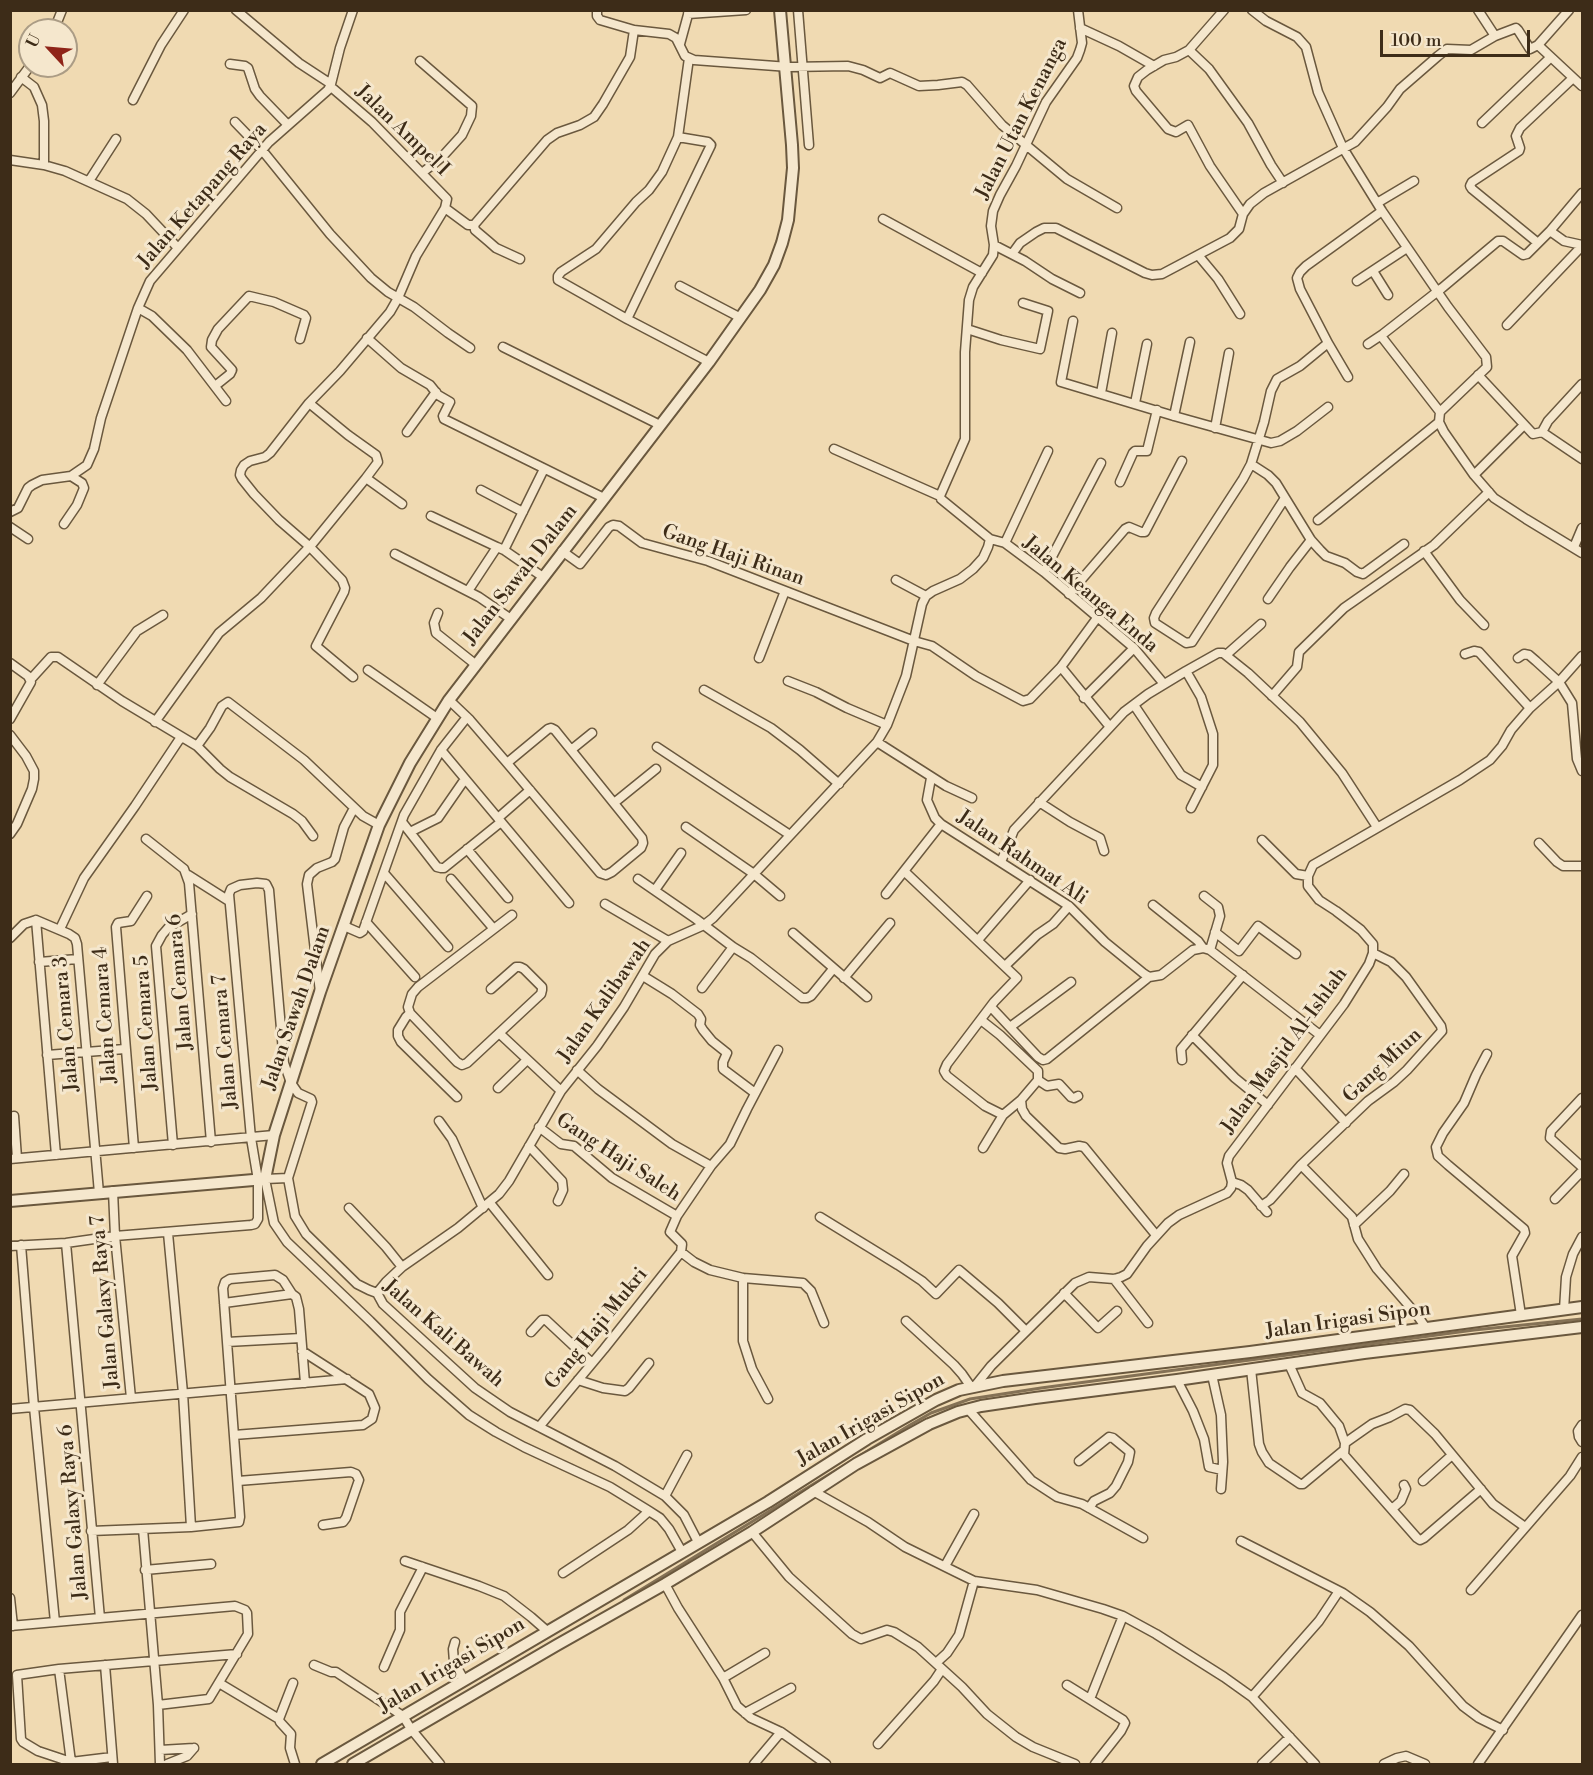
<!DOCTYPE html>
<style>
body{margin:0}
#map{position:relative;width:1593px;height:1775px;overflow:hidden;background:#f0dab2;font-family:"Libre Bodoni",serif}
canvas{display:block}
.frame{position:absolute;inset:0;border:12px solid #3d2c18;pointer-events:none}
.north{position:absolute;left:18px;top:18px;width:60px;height:60px;box-sizing:border-box;background:#f5e7cd;border:2px solid #ab9c85;border-radius:50%;rotate:296deg;font-size:16px;font-weight:700;line-height:24px;text-align:center;color:#3d2c18}
.north::after{content:'';display:block;margin:auto;width:21px;height:27px;background:#8f2418;clip-path:polygon(50% 0,100% 100%,50% 72%,0 100%)}
.scale{position:absolute;left:1380px;top:30px;width:150px;height:27px;box-sizing:border-box;border:3px solid #3d2c18;border-top:0;padding-left:8px;font-size:18px;line-height:21px;white-space:nowrap;color:#3d2c18;-webkit-text-stroke:4px #f5e7cd;paint-order:stroke}
</style>
<div id="map">
<canvas width="1593" height="1775"></canvas>
<div class="frame"></div>
<div class="north">U</div>
<div class="scale">100 m</div>
</div>
<script>
const ctx = document.querySelector('canvas').getContext('2d');
ctx.lineJoin = 'round';
function shape(rows) {
  const path = new Path2D();
  for (const r of rows) {
    path.moveTo(r[0], r[1]);
    for (let i = 2; i < r.length; i += 2) path.lineTo(r[i], r[i + 1]);
  }
  return path;
}
function trace(path, color, width, dash) {
  ctx.strokeStyle = color;
  ctx.lineWidth = width;
  ctx.lineCap = dash ? 'butt' : 'round';
  ctx.setLineDash(dash || []);
  ctx.stroke(path);
}
function label(font, color, halo, rows, align = 'center') {
  ctx.font = font + ' "Libre Bodoni",serif';
  ctx.lineWidth = 6;
  ctx.setLineDash([]);
  ctx.textBaseline = 'middle';
  ctx.strokeStyle = halo;
  ctx.fillStyle = color;
  for (const [text, x, y, turn = 0] of rows) {
    ctx.save();
    ctx.translate(x, y);
    ctx.rotate((+turn || 0) * Math.PI / 180);
    ctx.textAlign = isNaN(turn) ? turn : align;
    if (halo) ctx.strokeText(text, 0, 0);
    ctx.fillText(text, 0, 0);
    ctx.restore();
  }
}
trace(shape([
 [624,1600,910,1425,931,1413,970,1399,1041,1388,1474,1330,1582,1319]
]), '#847155', 3);
const minor = shape([
 [236,10,299,63,331,84],
 [798,10,809,145],
 [1224,10,1189,50,1176,57,1164,60,1147,70,1138,77,1134,86,1136,91,1168,129,1176,132,1188,125,1210,166,1243,214],
 [1252,10,1266,21,1297,37,1306,47,1318,92,1343,148,1382,211,1448,307,1486,357,1487,367,1440,412,1439,422,1444,432,1474,475,1494,498,1526,519,1582,553],
 [1478,10,1495,36],
 [688,14,746,10],
 [1080,28,1119,46,1154,66],
 [54,30,62,10],
 [634,30,669,34,676,38,685,56,694,60,789,67,848,66,863,70,880,78,890,73,919,86,938,85,962,82,967,85,1002,125,1067,179,1117,208],
 [680,44,689,11],
 [1538,45,1569,10],
 [1189,50,1209,69,1248,123,1271,165,1283,183],
 [689,58,678,137,662,172,649,190,636,202,596,249,561,272,558,276,558,280,627,319,709,362],
 [420,61,472,106,471,116,462,135,442,157,422,173],
 [230,64,245,66,248,68,255,89,260,96,288,125],
 [21,77,34,87,42,105,44,121,44,165],
 [330,86,372,122,447,199,445,208,416,256,398,298,390,312,340,371,309,403,270,453,265,457,250,461,244,465,241,470,240,475,242,479,254,494,279,520,309,546,342,580,345,588,344,592,316,646,353,677],
 [10,93,30,66],
 [133,100,161,45,184,10],
 [235,122,262,150,330,234,371,278,388,292,414,307,448,333,470,348],
 [1482,123,1551,57],
 [10,160,44,165,65,171,127,199,146,214,178,248],
 [89,181,116,139],
 [1377,203,1414,181],
 [445,208,468,225,474,225,547,140,557,133,580,125,594,117,603,104,630,57,634,30,600,20,597,16,597,10],
 [883,219,982,273],
 [474,225,475,230,488,241,496,248,520,259],
 [1550,231,1564,241,1582,245],
 [1538,243,1472,189,1470,186,1472,182,1519,151,1520,148,1516,136,1520,128,1573,78],
 [994,245,1025,261,1052,279,1080,293],
 [1012,254,1020,243,1036,232,1044,228,1056,228,1145,273,1152,275,1162,274,1230,238,1239,229,1243,214,1250,204,1264,193,1355,142,1387,107,1400,89,1438,56,1447,49,1471,50,1495,36,1516,28,1518,30,1530,49,1538,45,1582,86],
 [1198,255,1218,279,1240,314],
 [1373,271,1388,295],
 [1357,281,1407,248],
 [680,286,741,318],
 [138,308,152,316,187,350,226,401],
 [627,319,711,145,708,142,678,137],
 [1073,321,1061,382,1174,416,1271,443,1280,441,1297,431,1328,407],
 [1507,325,1582,246],
 [967,329,1001,340,1040,349,1048,311,1023,303],
 [1381,336,1440,412],
 [367,338,401,368,430,385,438,395,450,402,443,416,444,419,604,498],
 [1328,343,1348,377],
 [1368,344,1383,334,1442,288,1498,241,1503,241,1523,255,1527,254,1550,231,1582,193],
 [503,347,660,425],
 [1478,375,1533,434,1542,432],
 [1582,384,1548,421,1542,432,1582,459],
 [215,386,230,374,232,370,211,347,212,340,218,329,249,296,274,302,304,315,306,318,300,339],
 [1101,393,1112,333],
 [309,403,348,435,376,455,378,462,366,478,402,504],
 [1135,403,1147,344],
 [1174,416,1190,342],
 [1215,428,1229,353],
 [407,432,436,392],
 [834,449,940,496],
 [1251,464,1268,475,1276,483,1311,540,1320,550,1326,556,1345,563,1357,572,1363,574,1404,544],
 [1474,475,1524,425],
 [1120,482,1133,453,1135,451,1147,451,1157,410],
 [481,490,523,512],
 [1285,498,1192,642,1186,643,1155,623,1154,618,1156,613,1243,479,1251,464,1264,422,1271,391,1277,379,1300,366,1328,343,1300,289,1297,278,1300,272,1306,266,1382,211],
 [10,512,18,508,28,488,32,485,42,480,71,476,87,465,94,449,101,418,138,308,150,281,269,142,328,90,331,84,340,48,353,10],
 [431,516,497,547],
 [1318,520,1439,422],
 [64,524,77,505,84,488,82,483,71,476],
 [10,527,28,539],
 [990,539,1005,543,1044,572,1134,648,1164,684],
 [1005,543,1048,451],
 [1574,547,1582,528],
 [504,550,543,577],
 [562,551,580,564,609,527,613,525,619,526,642,543,708,561,914,641,932,646,976,676,1023,701,1030,699,1061,667,1097,618],
 [1424,551,1460,600,1484,625],
 [395,554,479,597,511,619],
 [1044,572,1101,463],
 [896,580,926,596],
 [468,591,497,547,504,550,544,469],
 [1069,594,1125,529,1129,527,1141,532,1145,532,1182,461],
 [1268,599,1290,567,1311,540],
 [438,613,434,623,436,633,475,664],
 [1465,654,1474,651,1479,652,1530,708],
 [1226,655,1261,624],
 [759,658,785,591],
 [1518,658,1524,654,1529,655,1536,661,1559,682,1572,703,1577,759,1582,771],
 [10,663,28,676,31,682,10,719],
 [1061,667,1110,727],
 [368,670,437,718],
 [31,679,51,657,58,657,122,701,197,746,220,769,230,777,293,814,302,821,313,836],
 [788,681,816,692,847,708,887,725],
 [97,685,137,631,163,615],
 [704,690,771,728,800,750,839,784],
 [1272,696,1297,667,1299,652,1344,608,1434,545,1489,492],
 [1084,698,1134,648],
 [449,700,470,720,507,763,600,873,606,875,612,872,641,848,643,843,642,838,555,730,551,728,548,729,507,763],
 [1134,705,1181,775,1202,787],
 [155,722,219,633,261,598,313,543,366,478],
 [10,735,26,756,34,771,34,779,32,789,17,824,10,834],
 [877,742,946,786,972,798],
 [197,746,210,728,222,706,228,702,304,760,363,816,379,825],
 [657,747,790,835],
 [441,750,569,903],
 [571,750,592,733],
 [931,778,927,800,935,818,941,824,1069,906,1105,942,1143,973,1149,977,1161,975,1193,950,1203,948,1210,950,1320,1035],
 [1039,802,1070,822,1100,838,1104,851],
 [614,803,656,769],
 [1191,808,1213,765,1213,734,1201,697,1186,671,1218,653,1223,653,1248,673,1300,722,1342,773,1377,827],
 [498,818,530,790],
 [402,822,437,867,441,868,444,868,501,822],
 [686,827,754,874,780,896],
 [410,832,438,818,465,779],
 [146,839,184,869,189,883,211,1142],
 [1262,840,1296,874,1308,876],
 [1539,843,1557,862,1563,866,1582,866],
 [467,849,508,898],
 [1001,862,1014,830,1124,712,1148,694,1186,671],
 [904,871,1017,978,994,1002,947,1064,944,1071,947,1076,985,1106,1003,1115],
 [384,873,448,947],
 [188,875,229,901],
 [451,879,493,928],
 [638,879,696,919,733,947,751,958,802,998,807,998,811,996,833,969],
 [655,890,681,853],
 [886,894,941,824],
 [1204,896,1218,907,1220,916,1210,950],
 [605,904,668,941],
 [1153,905,1198,941,1203,948],
 [36,920,69,934,75,938,77,944,99,1193],
 [36,920,56,1155],
 [366,922,415,977],
 [344,926,360,933,363,931,404,815,441,750,467,717],
 [60,929,84,878,135,806,181,737],
 [1215,932,1239,951,1258,926,1296,954],
 [793,933,867,997],
 [10,938,24,924,36,920],
 [978,940,1030,880],
 [39,962,78,959],
 [1005,966,1037,935,1053,924,1069,906],
 [643,976,672,994,698,1014,701,1019,700,1025,703,1030,712,1041,727,1053,723,1062,723,1069,755,1093],
 [844,978,890,923],
 [702,988,733,947],
 [491,989,516,967,520,967,524,969,542,987,542,990,541,994,467,1063,462,1065,457,1062,410,1013,408,1007,412,994,418,987,512,915],
 [320,992,307,884,309,875,317,868,332,862,335,859,344,827,354,808],
 [991,1007,1038,1057,1043,1060,1047,1059,1149,977],
 [410,1013,406,1017,398,1030,398,1036,401,1042,457,1097],
 [981,1020,1000,1035,1038,1071,1038,1080,1021,1100,1022,1109,1026,1116,1059,1148,1065,1149,1079,1146,1084,1147,1156,1235],
 [1010,1027,1071,982],
 [499,1033,561,1091],
 [1192,1035,1235,1078,1268,1105],
 [1487,1054,1476,1075,1464,1103,1443,1133,1436,1147,1438,1156,1448,1165,1524,1229,1525,1233,1512,1256,1521,1315],
 [47,1055,125,1049],
 [1182,1060,1181,1049,1243,975],
 [1295,1068,1346,1123],
 [577,1070,598,1089,672,1144,711,1166],
 [1038,1080,1047,1086,1059,1084,1071,1097,1074,1098,1078,1096],
 [498,1088,527,1060],
 [1582,1098,1551,1131,1550,1138,1582,1167],
 [14,1116,17,1158],
 [439,1121,452,1139,483,1208],
 [539,1127,561,1144,574,1146,612,1178,677,1216,670,1232,682,1244,681,1252,694,1262,710,1270,743,1278,803,1283,811,1291,824,1323],
 [173,1145,156,946,162,935,168,928,192,914],
 [529,1146,562,1181,563,1190,558,1201],
 [134,1148,116,927,118,923,131,921,147,896],
 [983,1148,1003,1115,1021,1100],
 [10,1159,274,1135],
 [1301,1165,1352,1217,1358,1239,1377,1269,1417,1315,1426,1328],
 [288,1178,265,1179,274,1223,287,1242,370,1321,428,1379,469,1415,496,1432,524,1447,610,1487,649,1511,660,1518,669,1529,682,1552],
 [1232,1182,1241,1185,1248,1190,1267,1212],
 [113,1191,115,1236,131,1398],
 [1555,1199,1582,1171],
 [490,1203,548,1275],
 [1261,1206,1270,1200,1301,1165,1368,1101,1394,1082,1407,1070,1442,1031,1441,1026,1406,977,1391,962,1373,953],
 [349,1208,386,1247,402,1267],
 [677,1216,711,1166,730,1144,747,1109,778,1050],
 [820,1217,898,1265,922,1281,936,1294,959,1270,998,1303,1026,1331],
 [1354,1225,1390,1191,1404,1174],
 [168,1233,183,1393,191,1527],
 [66,1243,100,1618],
 [21,1245,34,1407,55,1622],
 [10,1246,66,1243,115,1236,251,1225,255,1224,258,1219,258,1180,251,1138,229,894,231,889,240,885,257,883,266,884,269,890,284,1063,291,1083,298,1093,311,1099,312,1102,288,1178,295,1216,306,1234,357,1284,369,1290,377,1293,383,1304,475,1388,510,1412,615,1466,665,1496,684,1515,698,1542],
 [743,1278,743,1341,752,1369,768,1399],
 [1114,1279,1148,1323],
 [377,1293,386,1282,402,1267,458,1228,499,1194,509,1181,561,1091,597,1046,624,1007,655,954,668,941,704,925,713,918,877,742,887,725,906,676,922,604,926,596,933,591,960,579,973,569,983,558,988,547,990,539,941,499,940,496,965,439,965,352,969,300,973,287,993,255,994,245,991,226,993,211,1000,195,1016,166,1046,102,1077,58,1080,50,1082,43,1078,10],
 [1064,1293,1098,1328,1117,1311],
 [224,1303,292,1294,296,1297,299,1309,305,1383],
 [1564,1310,1566,1277,1573,1254,1582,1237],
 [906,1321,954,1365,962,1374,971,1387],
 [531,1332,542,1320,546,1320,592,1363],
 [227,1342,301,1338],
 [1289,1364,1302,1393,1320,1403,1339,1426,1345,1443,1344,1455,1417,1538,1420,1540,1424,1538,1481,1489],
 [1251,1369,1259,1444,1262,1452,1269,1463,1300,1484,1303,1484,1344,1450],
 [1212,1375,1221,1415,1223,1462,1221,1489],
 [578,1380,603,1388,625,1391,629,1388,649,1363],
 [1177,1380,1193,1411,1204,1439,1209,1467,1222,1470],
 [975,1386,991,1366,1075,1283,1089,1277,1114,1279,1121,1277,1127,1274,1147,1246,1168,1223,1179,1215,1227,1193,1231,1188,1232,1182,1227,1163,1229,1156,1344,1004,1369,964,1373,953,1373,944,1361,930,1336,911,1319,900,1308,886,1308,876,1313,865,1460,780,1490,760,1502,746,1511,730,1530,708,1559,682,1582,656],
 [10,1409,347,1379],
 [968,1409,1031,1480,1057,1497,1082,1504,1143,1538],
 [1582,1425,1578,1431,1579,1437,1582,1442],
 [539,1427,604,1349,681,1252],
 [234,1435,363,1425,372,1419,375,1408,369,1394,302,1351],
 [1345,1443,1372,1424,1390,1417,1405,1409,1410,1410,1435,1434,1493,1504,1525,1527],
 [1079,1461,1109,1437,1113,1438,1130,1452,1128,1462,1116,1486,1110,1493,1094,1501,1089,1508],
 [238,1481,351,1472,356,1474,359,1480,346,1518,343,1522,323,1525],
 [1423,1481,1452,1455],
 [813,1491,868,1522,905,1547,974,1581,1037,1590,1103,1609,1123,1616,1156,1634,1224,1677,1252,1697,1315,1764],
 [665,1496,687,1455],
 [1392,1509,1401,1501,1406,1489,1404,1485],
 [143,1529,158,1705,160,1764],
 [91,1531,191,1527,239,1522,240,1517,223,1288,225,1282,230,1279,275,1275,283,1280,292,1294],
 [752,1532,789,1577,852,1634,861,1639,887,1630,894,1632,918,1647,962,1687,987,1714,1016,1737,1033,1747,1075,1764],
 [1241,1541,1343,1593,1370,1612,1409,1646,1463,1706,1479,1718,1503,1730],
 [405,1561,479,1586,504,1596,531,1617,547,1631],
 [945,1566,974,1514],
 [145,1570,211,1564],
 [563,1573,628,1530,649,1511],
 [665,1584,678,1608,723,1678,737,1706,751,1718,781,1732,826,1764],
 [1471,1590,1570,1476,1582,1457],
 [10,1598,13,1626],
 [10,1626,235,1606,245,1610,247,1613,248,1634,209,1699,158,1705],
 [455,1642,453,1649,454,1662,464,1680],
 [936,1663,947,1653,959,1635,974,1581],
 [105,1665,113,1764],
 [314,1665,331,1672,336,1672,403,1716,411,1729,440,1764],
 [384,1667,400,1630,400,1612,423,1567],
 [59,1669,71,1762],
 [723,1678,765,1653],
 [219,1683,279,1719],
 [293,1683,279,1719,280,1722,291,1734,290,1748,295,1764],
 [1067,1685,1123,1720,1125,1723,1121,1731,1095,1764],
 [1252,1697,1319,1621,1339,1591],
 [1090,1699,1123,1616],
 [745,1713,791,1688],
 [878,1744,934,1681,942,1669],
 [160,1750,194,1748],
 [112,1757,71,1762,38,1751,23,1742,21,1739,17,1675,59,1669,237,1654],
 [167,1764,187,1756,194,1748],
 [754,1764,781,1732],
 [1262,1764,1290,1737],
 [1384,1764,1397,1758,1406,1756,1425,1764],
 [1478,1764,1582,1615]
]);
const tertiary = shape([
 [10,1201,265,1179,274,1135,320,992,379,825,410,763,449,700,709,362,760,290,774,265,782,243,788,220,793,168,792,145,780,10],
 [322,1764,768,1502,867,1439,936,1400,959,1390,1003,1381,1250,1352,1582,1307],
 [353,1764,557,1645,665,1584,752,1532,856,1464,929,1424,958,1412,981,1406,1035,1398,1177,1380,1364,1353,1582,1327]
]);
trace(minor, '#6a583e', 11);
trace(tertiary, '#6a583e', 14);
trace(minor, '#f5e7cd', 8);
trace(tertiary, '#f5e7cd', 10);
label('20px', '#3d2c18', '#f5e7cd', [
 ["Jalan Utan Kenanga",1022,119,-63],
 ["Jalan Ampel I",402,131,44],
 ["Jalan Ketapang Raya",203,196,-49],
 ["Gang Haji Rinan",733,556,19],
 ["Jalan Sawah Dalam",521,575,-52],
 ["Jalan Keanga Enda",1090,595,40],
 ["Jalan Rahmat Ali",1022,858,34],
 ["Jalan Cemara 6",181,982,-95],
 ["Jalan Kalibawah",605,1001,-55],
 ["Jalan Sawah Dalam",297,1008,-71],
 ["Jalan Cemara 4",106,1015,-94],
 ["Jalan Cemara 5",147,1023,-94],
 ["Jalan Cemara 3",67,1024,-95],
 ["Jalan Cemara 7",226,1042,-95],
 ["Jalan Masjid Al-Ishlah",1285,1051,-54],
 ["Gang Miun",1383,1066,-43],
 ["Gang Haji Saleh",618,1158,33],
 ["Jalan Galaxy Raya 7",106,1302,-95],
 ["Jalan Irigasi Sipon",1348,1321,-8],
 ["Gang Haji Mukri",597,1329,-51],
 ["Jalan Kali Bawah",443,1334,41],
 ["Jalan Irigasi Sipon",871,1420,-30],
 ["Jalan Galaxy Raya 6",74,1512,-95],
 ["Jalan Irigasi Sipon",452,1666,-31]
]);
</script>
